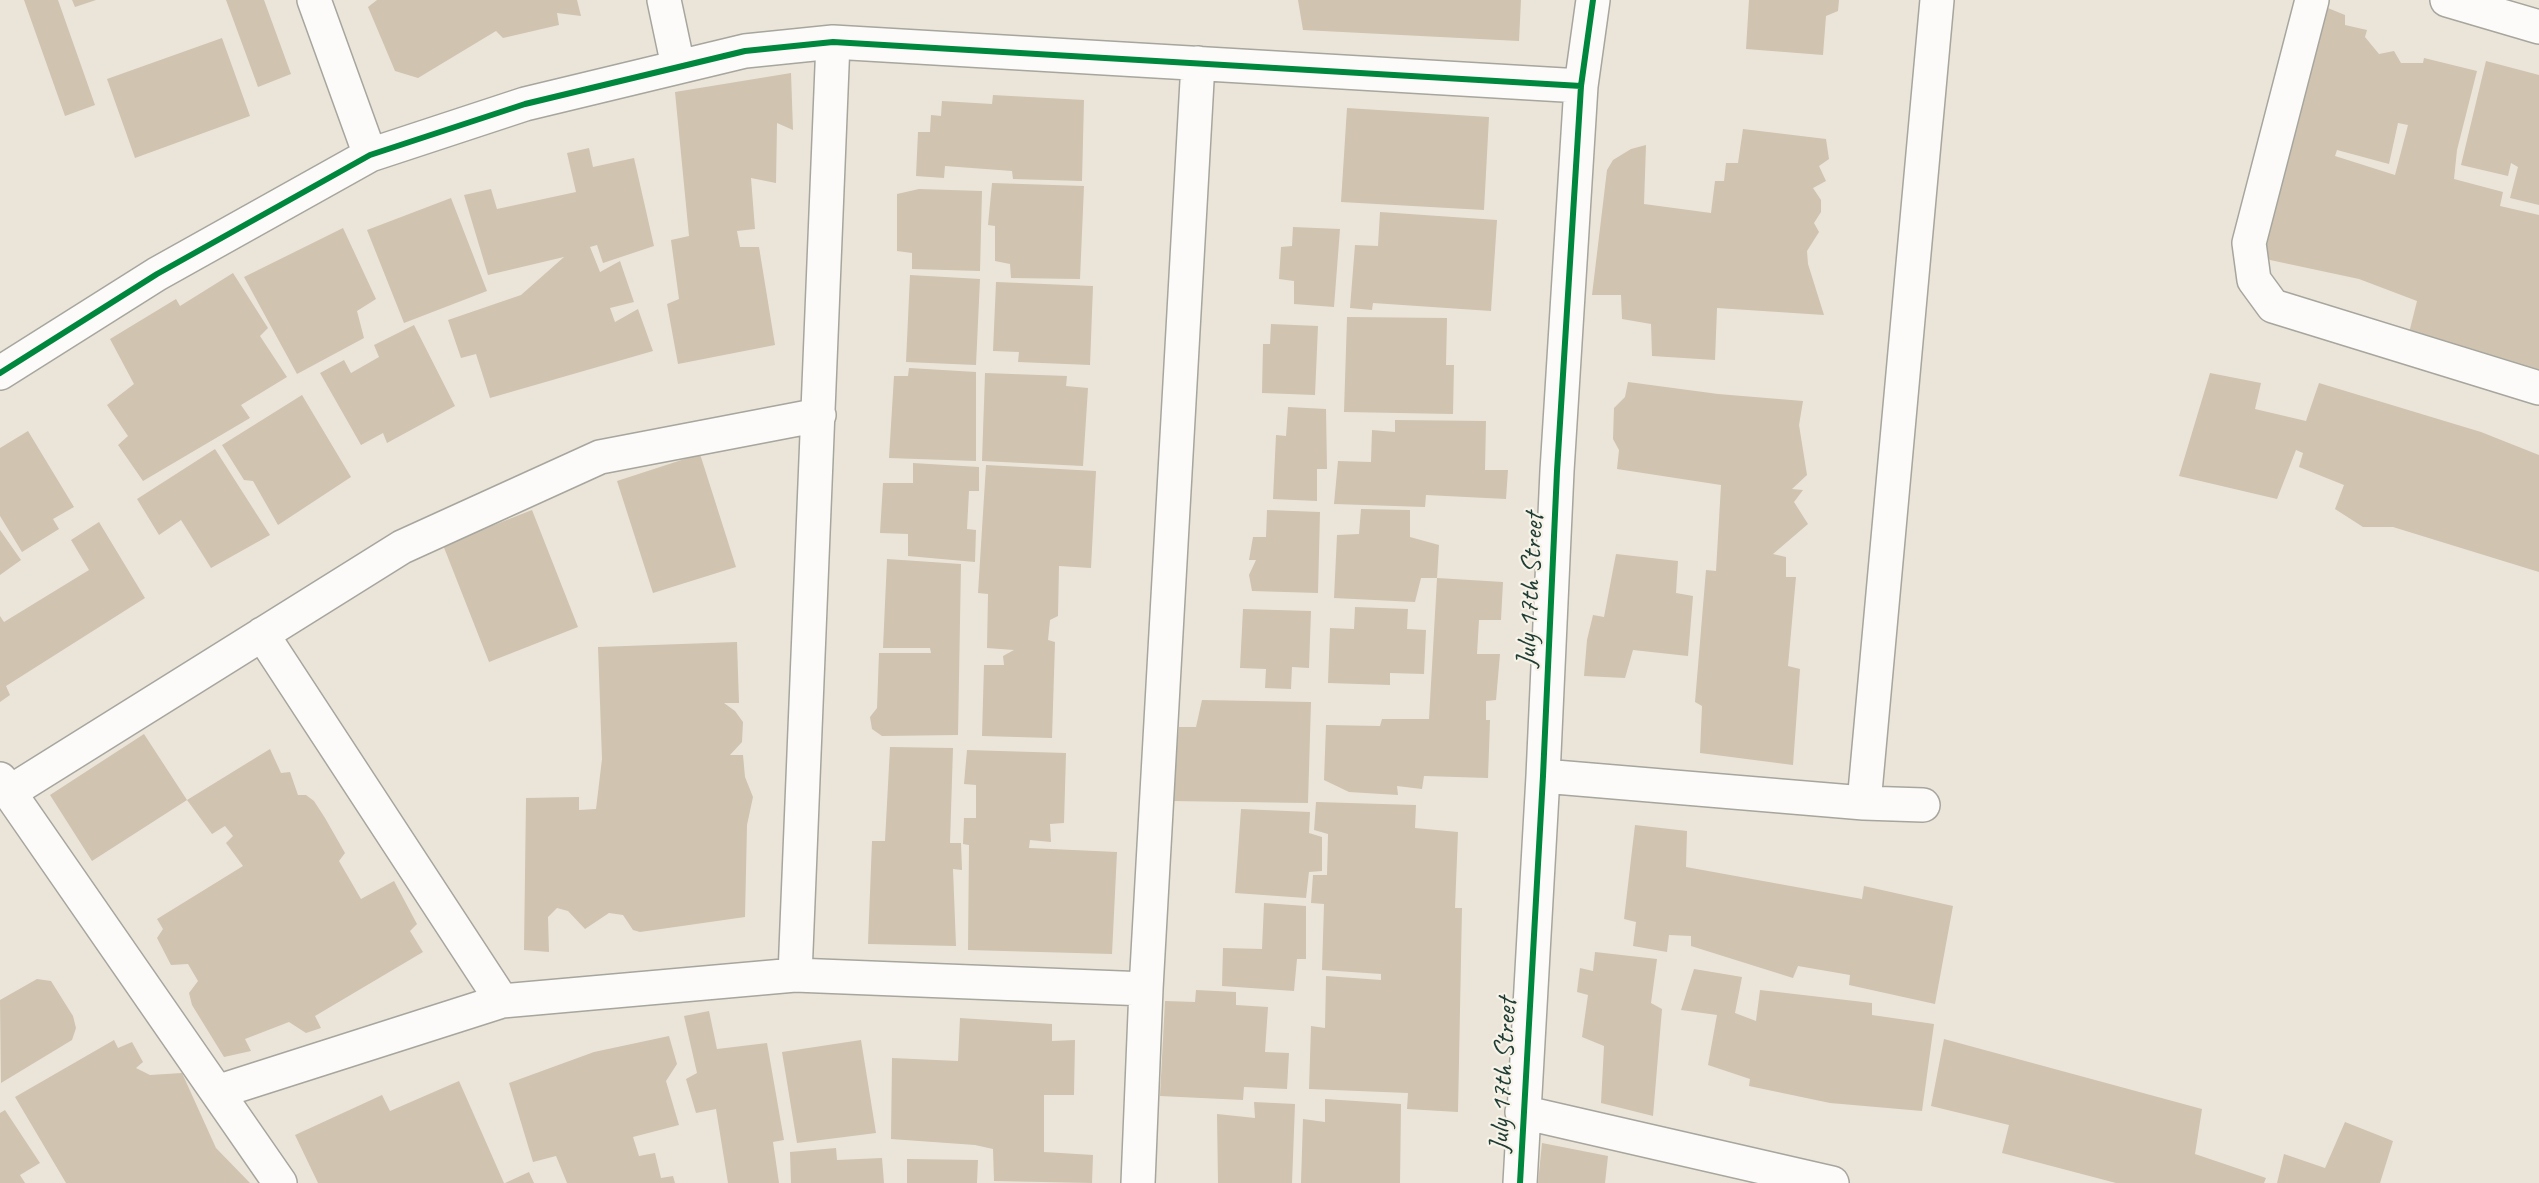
<!DOCTYPE html>
<style>
body{margin:0}
canvas{display:block;background:#ebe4d8}
</style>
<canvas width="2539" height="1183"></canvas>
<script>
const ctx = document.querySelector('canvas').getContext('2d');
ctx.lineJoin = 'round';
function paint(path, color) {
  ctx.fillStyle = color;
  ctx.fill(path, 'evenodd');
}
function shape(rows) {
  const path = new Path2D();
  for (const r of rows) {
    path.moveTo(r[0], r[1]);
    for (let i = 2; i < r.length; i += 2) path.lineTo(r[i], r[i + 1]);
  }
  return path;
}
function trace(path, color, width, dash) {
  ctx.strokeStyle = color;
  ctx.lineWidth = width;
  ctx.lineCap = dash ? 'butt' : 'round';
  ctx.setLineDash(dash || []);
  ctx.stroke(path);
}
function label(font, color, halo, rows, align = 'center') {
  ctx.font = font + ' Caveat,sans-serif';
  ctx.lineWidth = 4.5;
  ctx.setLineDash([]);
  ctx.textBaseline = 'middle';
  ctx.strokeStyle = halo;
  ctx.fillStyle = color;
  for (const [text, x, y, turn = 0] of rows) {
    ctx.save();
    ctx.translate(x, y);
    ctx.rotate((+turn || 0) * Math.PI / 180);
    ctx.textAlign = isNaN(turn) ? turn : align;
    if (halo) ctx.strokeText(text, 0, 0);
    ctx.fillText(text, 0, 0);
    ctx.restore();
  }
}
paint(shape([
 [24,0,58,0,95,105,65,116],
 [72,0,96,0,75,7],
 [226,0,264,0,291,74,258,87],
 [377,0,577,0,581,16,557,13,559,25,503,38,496,31,418,78,395,71,368,7],
 [1298,0,1521,0,1519,41,1303,30],
 [1749,0,1839,0,1838,11,1826,16,1823,55,1746,49],
 [2318,4,2345,15,2345,25,2367,30,2365,37,2379,54,2394,51,2401,63,2423,63,2424,58,2477,71,2457,150,2454,179,2503,192,2500,206,2539,215,2539,372,2408,337,2417,301,2359,279,2270,260,2257,246],
 [2398,123,2408,125,2395,175,2335,156,2337,150,2389,164],
 [222,38,250,116,135,158,107,79],
 [2486,61,2539,75,2539,205,2510,198,2518,167,2511,163,2508,176,2461,165],
 [791,73,793,130,777,123,776,183,751,178,755,229,737,231,740,247,759,247,775,345,678,364,667,304,679,299,671,240,689,236,675,92],
 [993,95,1084,100,1082,181,1013,179,1012,171,945,166,944,178,916,176,918,132,930,132,931,115,941,116,942,101,992,104],
 [1347,108,1489,117,1484,210,1341,202],
 [1743,129,1826,139,1829,159,1819,166,1826,181,1813,188,1821,200,1821,212,1814,223,1819,232,1807,251,1808,264,1824,315,1717,308,1715,360,1652,356,1651,324,1622,319,1621,295,1592,295,1607,170,1613,160,1631,149,1646,145,1644,204,1711,213,1715,181,1724,181,1726,163,1738,163],
 [589,148,593,167,634,158,654,246,603,263,597,245,590,247,600,272,620,261,634,302,610,308,615,322,638,309,653,351,490,398,476,354,461,358,448,320,521,295,564,257,488,275,464,195,491,189,497,209,576,192,567,153],
 [992,183,1084,186,1080,279,1011,278,1010,264,995,261,995,226,988,225],
 [919,189,982,191,980,271,912,269,912,253,897,251,897,194],
 [451,198,487,291,404,323,367,230],
 [1380,212,1497,220,1491,311,1373,303,1372,310,1350,308,1355,245,1378,246],
 [1293,227,1340,229,1334,307,1294,304,1294,281,1279,279,1281,247,1292,246],
 [343,228,376,299,357,311,364,338,297,374,244,277],
 [233,273,268,328,260,336,287,377,241,405,250,418,143,481,118,445,128,436,107,405,134,384,110,339,176,299,180,306],
 [910,275,980,279,976,365,906,362],
 [996,282,1093,286,1090,365,1018,362,1019,352,993,351],
 [1347,317,1447,318,1446,365,1454,365,1453,414,1344,412],
 [1271,324,1318,326,1315,395,1262,393,1263,344,1270,344],
 [414,325,455,406,387,443,383,433,361,445,320,373,344,360,351,373,379,357,374,345],
 [909,368,976,372,976,461,889,458,894,376,908,376],
 [985,373,1067,376,1066,386,1088,388,1083,466,982,461],
 [2210,373,2261,383,2255,409,2306,421,2319,383,2481,432,2539,455,2539,572,2393,527,2363,527,2335,509,2344,485,2299,467,2303,453,2296,450,2277,499,2179,476],
 [1628,382,1718,394,1803,401,1799,425,1807,475,1792,489,1803,490,1794,502,1808,524,1773,554,1786,557,1786,577,1796,577,1788,666,1800,669,1793,765,1700,753,1702,706,1695,702,1706,570,1716,571,1721,485,1617,469,1619,450,1613,439,1614,408,1625,397],
 [302,395,351,477,278,525,253,481,244,480,222,445],
 [1288,407,1326,409,1327,469,1317,469,1317,501,1273,499,1276,435,1286,436],
 [1395,420,1486,421,1485,470,1508,470,1506,499,1426,495,1425,507,1334,504,1338,461,1371,462,1372,430,1395,432],
 [28,431,74,507,53,519,59,529,22,552,0,516,0,448],
 [215,449,270,535,211,568,181,520,159,535,137,499],
 [700,454,736,567,653,593,617,481],
 [913,463,979,467,979,491,969,491,967,529,976,530,975,562,908,556,908,534,880,533,883,483,913,483],
 [986,465,1096,471,1091,568,1059,566,1058,616,1050,620,1048,640,1055,642,1052,738,982,736,984,665,1004,665,1003,656,1014,650,987,648,988,594,978,593],
 [1361,509,1410,510,1410,537,1439,545,1437,578,1421,578,1415,602,1334,598,1337,535,1359,534],
 [532,510,578,627,489,662,443,545],
 [1267,510,1320,512,1318,593,1252,591,1249,575,1256,560,1249,560,1253,537,1266,537],
 [99,522,145,598,6,686,10,695,0,702,0,616,4,622,89,570,71,540],
 [0,530,21,560,0,575],
 [1616,554,1678,561,1676,593,1693,596,1688,656,1633,650,1625,678,1584,676,1587,640,1593,615,1604,617],
 [887,559,961,564,958,735,882,736,872,729,870,717,877,708,879,653,931,653,930,648,883,648],
 [1437,578,1503,582,1501,620,1479,620,1477,654,1500,654,1496,700,1486,701,1486,720,1490,720,1488,778,1424,776,1422,789,1397,786,1398,795,1349,792,1324,780,1326,725,1380,726,1382,719,1429,719],
 [1355,607,1408,609,1407,629,1426,630,1424,674,1390,673,1390,685,1328,683,1330,628,1354,629],
 [1243,609,1311,611,1309,668,1292,667,1291,689,1265,688,1266,669,1240,668],
 [737,642,739,703,724,703,735,711,743,722,742,742,730,755,743,755,745,777,753,797,747,825,745,917,640,932,633,930,623,915,609,913,585,929,568,911,557,908,548,917,549,952,524,950,526,798,579,797,579,810,596,809,602,759,598,647],
 [1202,700,1311,702,1308,803,1171,801,1179,727,1196,727],
 [144,734,187,800,92,861,50,795],
 [890,747,953,748,950,843,961,843,962,870,953,869,956,946,868,944,872,841,885,841],
 [270,749,281,773,290,772,298,795,306,795,314,801,325,818,345,853,339,861,361,899,394,881,417,924,410,931,423,952,315,1016,321,1028,306,1033,289,1022,245,1039,251,1051,224,1057,192,1005,189,993,198,981,188,964,171,965,157,938,163,929,157,919,243,866,226,843,233,836,225,826,212,834,187,800],
 [967,750,1066,753,1064,823,1050,824,1051,842,1030,840,1029,848,1117,852,1112,954,968,950,969,845,963,844,964,818,976,818,976,785,964,784],
 [1316,802,1416,805,1415,828,1458,832,1455,908,1462,908,1458,1112,1407,1109,1408,1093,1309,1089,1311,1026,1325,1028,1326,976,1381,980,1381,974,1322,970,1324,904,1311,903,1313,875,1327,875,1328,834,1314,830],
 [1241,809,1310,812,1309,833,1322,837,1322,871,1309,872,1306,898,1235,893],
 [1635,825,1687,831,1686,867,1862,899,1864,886,1953,906,1935,1004,1849,985,1850,975,1798,966,1793,978,1691,946,1691,936,1669,935,1667,952,1633,946,1636,922,1624,919],
 [1264,903,1306,906,1306,959,1297,959,1294,991,1222,986,1223,948,1262,949],
 [1595,952,1657,959,1651,1003,1662,1009,1653,1116,1601,1103,1604,1046,1582,1037,1588,995,1577,992,1580,968,1593,971],
 [1694,969,1742,977,1735,1013,1756,1021,1760,990,1872,1003,1872,1015,1934,1024,1922,1111,1830,1103,1749,1086,1750,1079,1708,1065,1717,1015,1681,1010],
 [37,979,51,981,73,1016,76,1028,72,1040,1,1083,0,1000],
 [1196,990,1236,992,1236,1005,1268,1007,1265,1052,1289,1053,1287,1089,1244,1087,1243,1100,1160,1096,1165,1001,1195,1002],
 [709,1011,717,1049,767,1043,784,1140,773,1142,779,1183,728,1183,716,1109,696,1113,686,1079,697,1073,684,1016],
 [960,1018,1052,1024,1052,1041,1075,1040,1074,1095,1044,1095,1044,1152,1093,1155,1092,1183,994,1181,993,1149,975,1145,891,1139,892,1058,958,1061],
 [669,1036,677,1064,666,1081,679,1125,633,1137,639,1156,655,1153,661,1178,673,1176,675,1183,567,1183,556,1156,533,1162,509,1083,594,1052],
 [1944,1039,2202,1109,2195,1154,2266,1178,2264,1183,2116,1183,2002,1153,2009,1125,1931,1106],
 [114,1040,118,1048,132,1042,143,1062,136,1068,150,1075,182,1073,216,1148,250,1183,66,1183,15,1097],
 [861,1040,876,1133,797,1143,782,1052],
 [459,1081,504,1183,318,1183,295,1135,382,1095,390,1111],
 [1325,1099,1401,1104,1400,1183,1301,1183,1303,1119,1325,1122],
 [1254,1102,1295,1104,1292,1183,1218,1183,1217,1114,1255,1118],
 [5,1110,40,1163,20,1175,25,1183,0,1183,0,1113],
 [2345,1122,2393,1141,2380,1183,2277,1183,2284,1154,2325,1168],
 [1542,1143,1608,1156,1605,1183,1538,1183],
 [836,1148,837,1160,882,1158,884,1183,791,1183,790,1152],
 [907,1159,978,1160,977,1183,907,1183],
 [529,1172,534,1183,505,1183]
]), '#d0c4b1');
const street = shape([
 [314,0,370,155],
 [664,0,678,66],
 [2312,0,2249,243,2254,280,2273,306,2539,388],
 [2447,0,2539,27],
 [0,373,157,274,370,155,525,104,745,51,833,42,1581,86],
 [262,634,502,1001],
 [1543,776,1864,803,1923,805],
 [0,779,280,1183],
 [10,792,402,547,600,457,819,415],
 [1864,803,1937,0],
 [795,975,833,42],
 [217,1092,502,1001,795,975,1146,989],
 [1522,1112,1832,1183],
 [1138,1183,1146,989,1198,63],
 [1520,1183,1543,776,1557,471,1581,86,1593,0]
]);
trace(street, '#a6a69e', 36);
trace(street, '#fcfbf9', 33);
trace(shape([
 [0,373,157,274,370,155,525,104,745,51,833,42,1581,86],
 [1520,1183,1543,776,1557,471,1581,86,1593,0]
]), '#00873e', 6);
label('28px', '#1f3d34', '#f7f3e8', [
 ["July 17th Street",1531,590,-87],
 ["July 17th Street",1504,1075,-87]
]);
</script>
